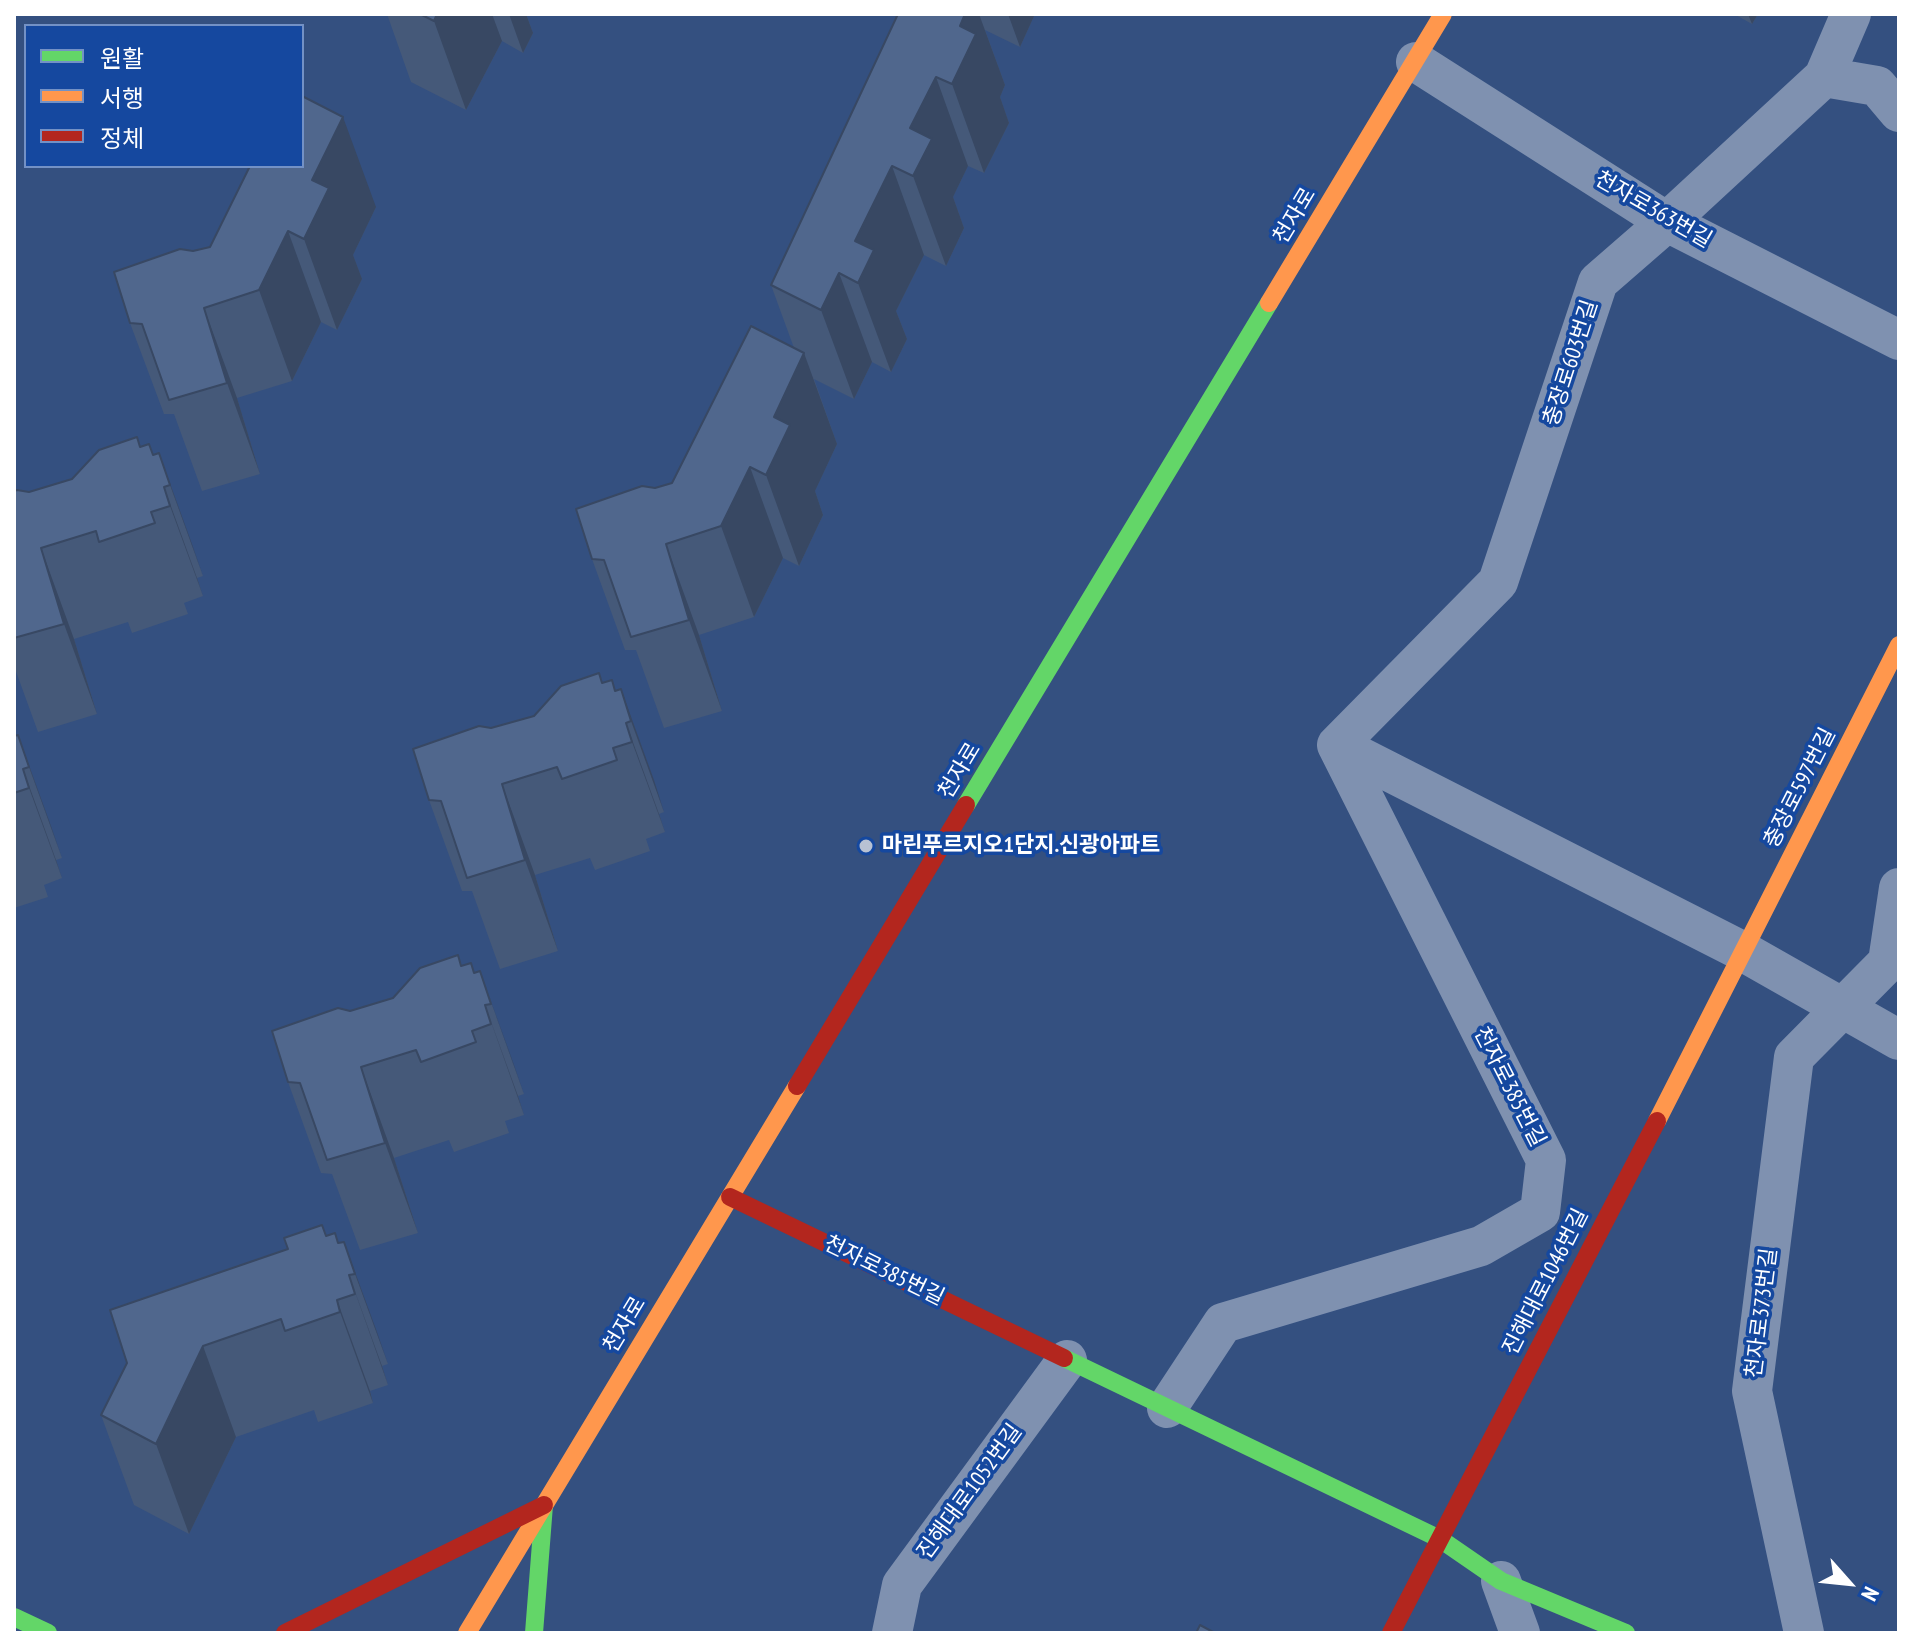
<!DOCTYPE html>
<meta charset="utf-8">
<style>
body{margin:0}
#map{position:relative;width:1913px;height:1647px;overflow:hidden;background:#345080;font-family:"PT Sans Narrow","Noto Sans KR",sans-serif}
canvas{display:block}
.frame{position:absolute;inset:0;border:16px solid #fff;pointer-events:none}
.legend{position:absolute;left:24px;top:24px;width:280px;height:144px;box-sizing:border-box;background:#15489f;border:2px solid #7391c5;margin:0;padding:10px 14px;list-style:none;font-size:24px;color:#fff}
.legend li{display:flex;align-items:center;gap:16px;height:40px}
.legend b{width:40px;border:2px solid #7391c5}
.north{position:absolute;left:1809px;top:1543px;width:80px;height:80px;-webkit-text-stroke:6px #15489f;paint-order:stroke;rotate:117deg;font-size:22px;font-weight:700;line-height:32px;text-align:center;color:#fff}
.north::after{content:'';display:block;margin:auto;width:28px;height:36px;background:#fff;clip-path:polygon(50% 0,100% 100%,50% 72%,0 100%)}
</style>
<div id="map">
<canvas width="1913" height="1647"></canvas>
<div class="frame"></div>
<ul class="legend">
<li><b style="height:10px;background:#63d668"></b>원활</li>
<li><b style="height:10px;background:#ff974d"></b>서행</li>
<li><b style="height:10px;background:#b3261e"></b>정체</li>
</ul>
<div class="north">N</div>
</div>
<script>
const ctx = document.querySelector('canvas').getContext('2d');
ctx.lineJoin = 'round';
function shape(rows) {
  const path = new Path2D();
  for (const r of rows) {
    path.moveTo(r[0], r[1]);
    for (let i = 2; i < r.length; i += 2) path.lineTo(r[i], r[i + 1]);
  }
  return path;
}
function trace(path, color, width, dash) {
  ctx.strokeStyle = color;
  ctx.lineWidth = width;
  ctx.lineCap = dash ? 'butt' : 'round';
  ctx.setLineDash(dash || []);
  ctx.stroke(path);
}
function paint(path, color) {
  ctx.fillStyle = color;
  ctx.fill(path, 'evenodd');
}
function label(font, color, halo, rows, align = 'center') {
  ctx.font = font + ' "PT Sans Narrow","Noto Sans KR",sans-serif';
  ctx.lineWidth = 7;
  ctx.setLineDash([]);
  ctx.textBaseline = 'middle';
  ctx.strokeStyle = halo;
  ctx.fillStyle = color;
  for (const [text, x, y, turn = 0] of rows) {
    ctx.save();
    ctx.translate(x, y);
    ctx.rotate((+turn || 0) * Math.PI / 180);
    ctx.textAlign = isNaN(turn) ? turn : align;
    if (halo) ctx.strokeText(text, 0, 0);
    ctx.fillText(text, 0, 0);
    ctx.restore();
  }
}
trace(shape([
 [1416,62,1667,222,1899,340],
 [1824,77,1877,86,1899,112],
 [1337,745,1498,582,1598,282,1667,222,1824,77,1851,14],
 [1337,745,1744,952,1899,1040],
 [1167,1408,1223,1323,1481,1246,1540,1212,1546,1160,1337,745],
 [1501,1581,1520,1633],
 [892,1633,902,1585,1067,1360],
 [1804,1633,1752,1391,1794,1057,1888,962,1899,888]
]), '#7f91b0', 40);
trace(shape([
 [966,805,1269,303],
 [1064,1358,1440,1539,1501,1581,1626,1633],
 [14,1617,48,1633],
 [534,1633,544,1505]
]), '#63d668', 18);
trace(shape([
 [1269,303,1443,14],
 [1657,1121,1899,645],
 [467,1633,797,1086]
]), '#ff974d', 18);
trace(shape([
 [797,1086,966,805],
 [730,1197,1064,1358],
 [285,1633,544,1505],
 [1391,1633,1657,1121]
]), '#b3261e', 18);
paint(shape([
 [387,14,526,14,533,33,523,53,502,41,466,110,411,82],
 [898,14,1035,14,1020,47,985,30,1005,85,1000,97,1009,123,984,173,968,166,953,197,964,228,946,266,924,255,896,311,907,339,891,372,872,362,854,399,814,379,837,444,815,491,823,515,799,566,783,558,754,617,699,635,722,711,664,728,636,650,625,650,592,559,655,488,672,483,794,348,771,285],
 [1734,14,1758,14,1752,24],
 [376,207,353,255,362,279,337,330,321,322,292,381,237,398,260,474,202,491,174,414,164,414,130,323,193,251],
 [141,447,153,455,159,453,203,576,197,578,203,596,184,603,188,614,132,633,128,622,74,639,97,714,38,732,14,666,14,491,29,492,72,479],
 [602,683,616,691,621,689,664,812,659,814,665,832,646,839,650,851,595,870,590,858,535,875,558,951,500,969,472,891,462,891,429,800,491,728,534,716],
 [18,735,62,858,56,860,62,878,44,885,48,897,14,908,14,736],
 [461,966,475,973,480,971,524,1094,518,1096,524,1115,505,1121,509,1133,454,1152,449,1140,394,1158,418,1233,360,1250,332,1174,321,1173,288,1082,350,1011,393,998],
 [326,1236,339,1243,344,1242,388,1364,382,1366,388,1385,370,1391,373,1403,318,1422,314,1410,236,1437,189,1534,134,1505,101,1415,127,1363]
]), '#455979');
paint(shape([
 [437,14,492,14,502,41,466,110,434,21],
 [509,14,526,14,533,33,523,53],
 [965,14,979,14,1005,85,1000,97,1009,123,984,173,952,84,960,26],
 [1008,14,1035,14,1020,47],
 [1748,14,1758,14,1752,24],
 [936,77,968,166,953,197,964,228,946,266,913,176,910,128],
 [343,117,376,207,353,255,362,279,337,330,304,239,312,180],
 [892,166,924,255,896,311,907,339,891,372,858,283,855,241],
 [288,231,321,322,292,381,259,290],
 [839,273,872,362,854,399,821,310],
 [204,308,237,398,260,474,227,383],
 [804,353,837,444,815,491,823,515,799,566,766,475,774,417],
 [159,453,192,544,203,576,170,485],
 [750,467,783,558,754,617,721,526],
 [164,487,197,578,203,596,170,506],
 [666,544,699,635,722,711,689,620],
 [41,548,74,639,97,714,64,624],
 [621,689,654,780,664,812,631,721],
 [626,723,659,814,665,832,632,742],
 [18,735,51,826,62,858,29,767],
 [23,769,56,860,62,878,29,788],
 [502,784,535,875,558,951,525,860],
 [480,971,513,1062,524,1094],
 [485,1005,518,1096,524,1115],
 [361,1067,394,1158,418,1233,385,1143],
 [344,1242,377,1332,388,1364,355,1274],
 [349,1275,382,1366,388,1385],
 [337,1300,370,1391,373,1403,340,1312],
 [203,1346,236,1437,189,1534,156,1444]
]), '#384863');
const building = shape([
 [420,14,437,14,434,21,420,14],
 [898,14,965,14,960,26,976,34,952,84,936,77,910,128,932,139,913,176,892,166,855,241,874,250,858,283,839,273,821,310,771,285,898,14],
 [302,96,343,117,312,180,329,188,304,239,288,231,259,290,204,308,227,383,169,400,142,324,130,323,114,272,180,249,193,251,210,247,250,166,302,166,302,96],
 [751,326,804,353,774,417,790,425,766,475,750,467,721,526,666,544,689,620,631,637,604,560,592,559,576,509,642,486,655,488,672,483,751,326],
 [137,437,140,447,149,444,153,455,159,453,170,485,164,487,170,506,151,512,155,523,99,542,96,531,41,548,64,624,14,638,14,491,17,490,29,492,72,479,99,450,137,437],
 [599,673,602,683,612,680,615,691,621,689,631,721,626,723,632,742,613,748,617,760,562,779,557,767,502,784,525,860,467,878,441,801,429,800,413,749,479,726,491,728,534,716,561,686,599,673],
 [18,735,29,767,23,769,29,788,14,793,14,736,18,735],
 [458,955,461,966,471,963,474,973,480,971,491,1004,485,1005,491,1024,472,1031,476,1042,421,1062,416,1050,361,1067,385,1143,327,1160,300,1083,288,1082,272,1031,338,1008,350,1011,393,998,420,968,458,955],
 [322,1225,326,1236,335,1233,338,1243,344,1242,355,1274,349,1275,355,1294,337,1300,340,1312,285,1331,281,1319,203,1346,156,1444,101,1415,127,1363,110,1310,288,1249,284,1238,322,1225],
 [1200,1625,1215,1633,1196,1633,1200,1625]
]);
paint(building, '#50678d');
trace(building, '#384863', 2);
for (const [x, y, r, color] of [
 [866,846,8,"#b8c2d3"]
]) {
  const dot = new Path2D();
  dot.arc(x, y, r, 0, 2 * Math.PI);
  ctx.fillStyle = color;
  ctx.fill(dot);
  trace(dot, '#15489f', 3);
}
label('22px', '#fff', '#15489f', [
 ["천자로363번길",1653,210,30],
 ["천자로",1295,216,-59],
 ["충장로603번길",1571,363,-72],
 ["천자로",960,771,-59],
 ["충장로597번길",1800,788,-63],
 ["천자로385번길",1509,1087,63],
 ["천자로385번길",884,1271,26],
 ["진해대로1046번길",1546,1282,-63],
 ["천자로373번길",1762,1313,-83],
 ["천자로",625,1325,-59],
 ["진해대로1052번길",970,1492,-54]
]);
label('bold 22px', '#fff', '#15489f', [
 ["마린푸르지오1단지.신광아파트",882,846]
], 'left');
</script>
